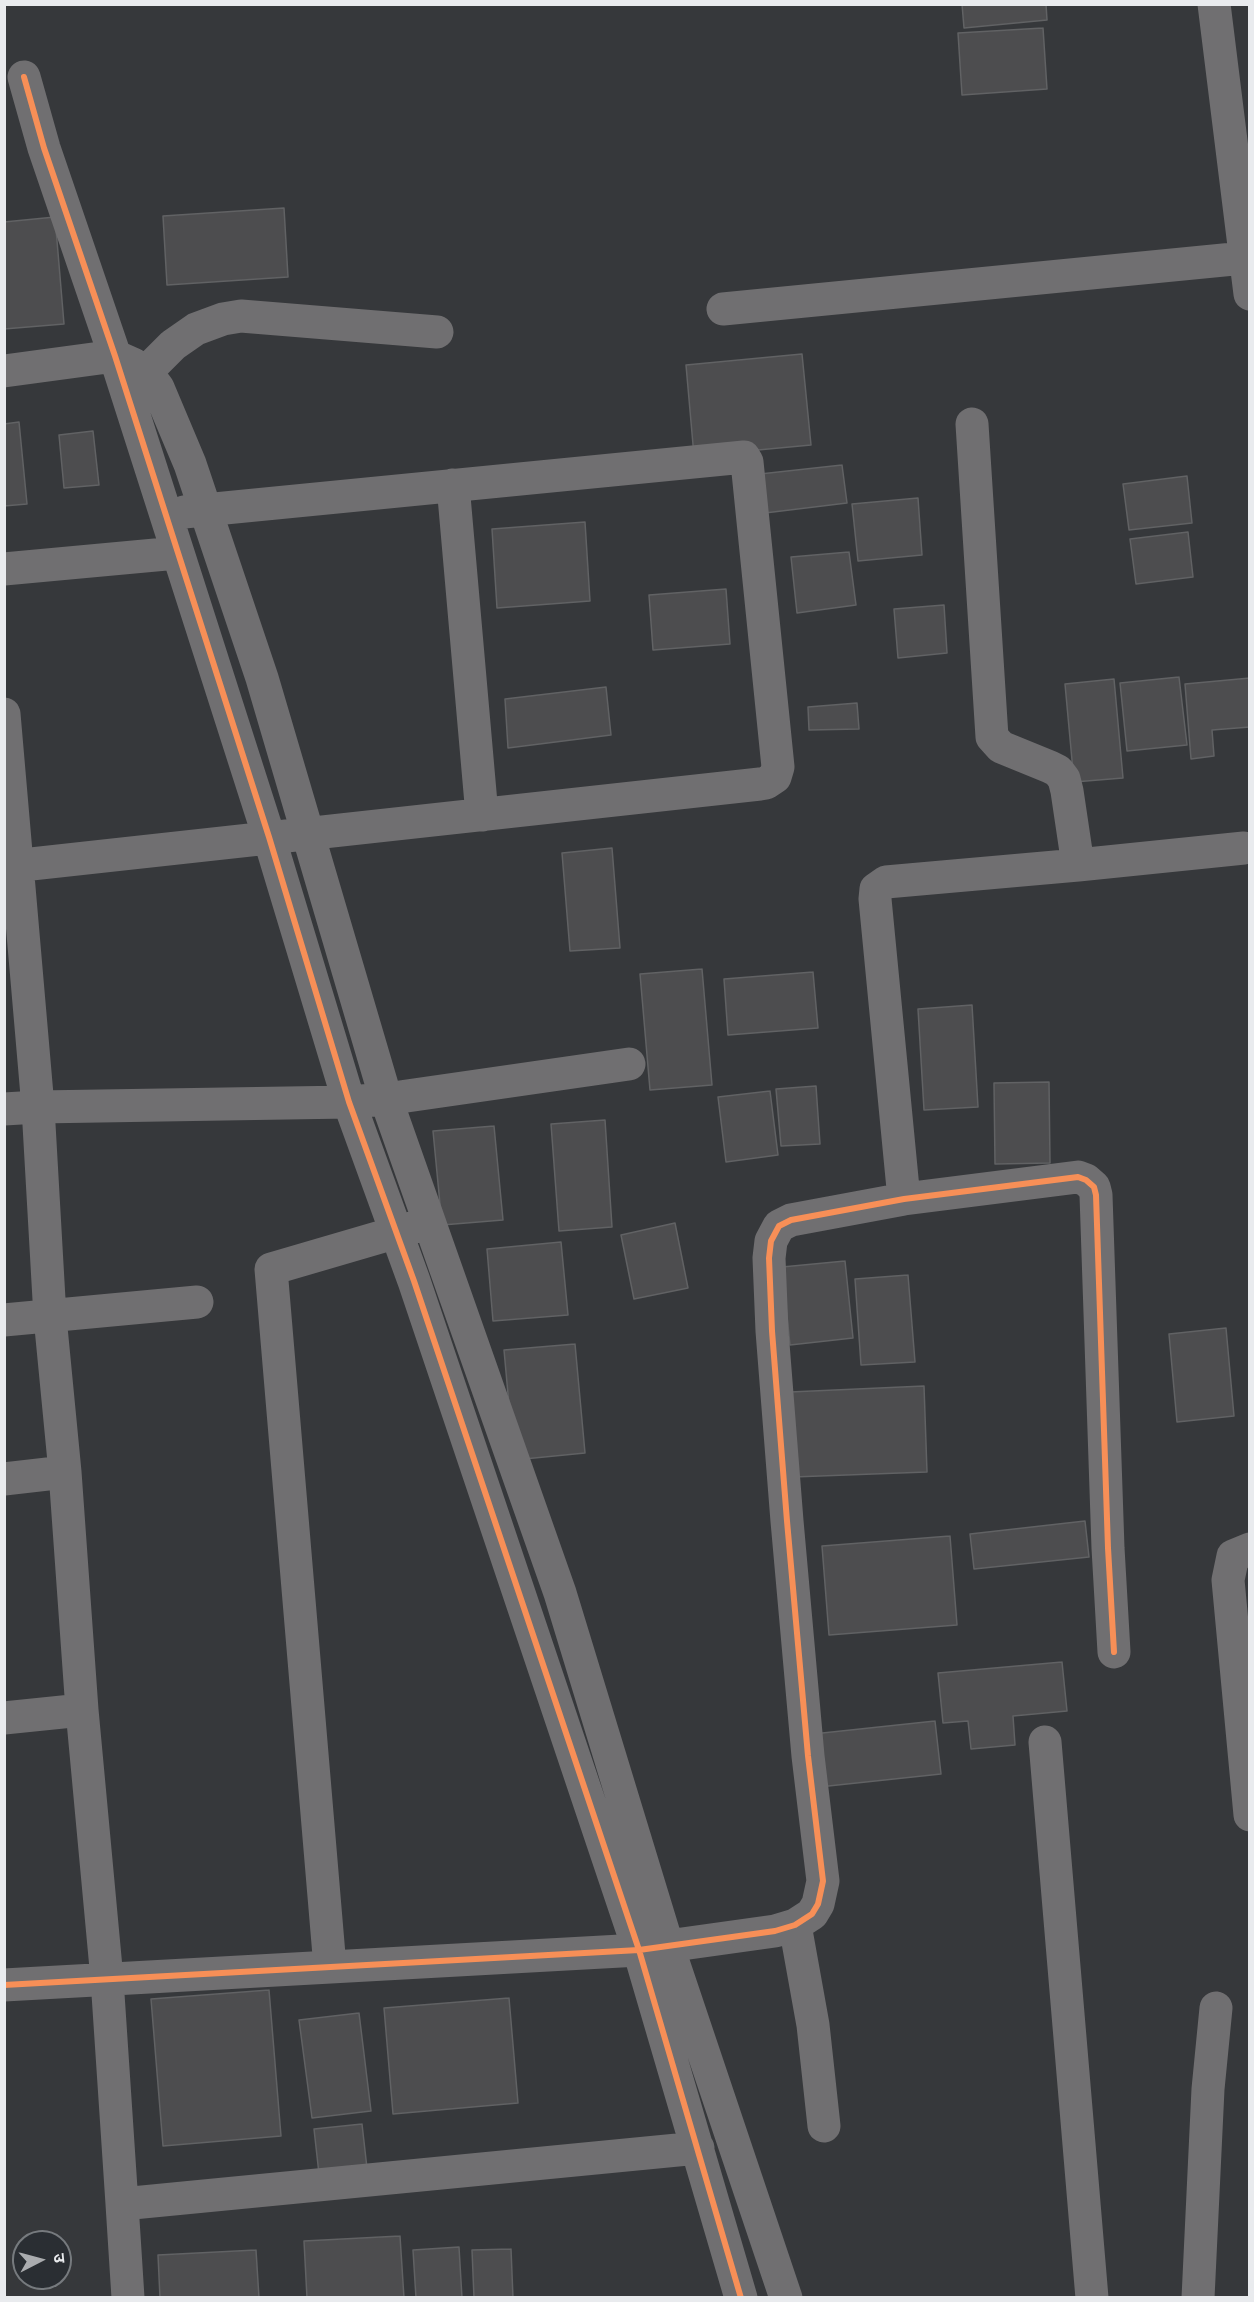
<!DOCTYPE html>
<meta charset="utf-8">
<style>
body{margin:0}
#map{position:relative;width:1254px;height:2302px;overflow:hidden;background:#36383b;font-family:Overpass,"Noto Sans Devanagari",sans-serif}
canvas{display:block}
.frame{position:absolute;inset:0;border:6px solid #e9ebee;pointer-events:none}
.north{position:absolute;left:12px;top:2230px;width:60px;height:60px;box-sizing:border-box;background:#2a2e33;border:2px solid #767a7e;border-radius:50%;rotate:84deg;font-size:16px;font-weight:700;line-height:24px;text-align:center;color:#e9ebee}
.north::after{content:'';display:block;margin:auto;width:21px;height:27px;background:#aaacaf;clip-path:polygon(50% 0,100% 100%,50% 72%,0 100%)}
</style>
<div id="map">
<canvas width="1254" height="2302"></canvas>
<div class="frame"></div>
<div class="north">उ</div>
</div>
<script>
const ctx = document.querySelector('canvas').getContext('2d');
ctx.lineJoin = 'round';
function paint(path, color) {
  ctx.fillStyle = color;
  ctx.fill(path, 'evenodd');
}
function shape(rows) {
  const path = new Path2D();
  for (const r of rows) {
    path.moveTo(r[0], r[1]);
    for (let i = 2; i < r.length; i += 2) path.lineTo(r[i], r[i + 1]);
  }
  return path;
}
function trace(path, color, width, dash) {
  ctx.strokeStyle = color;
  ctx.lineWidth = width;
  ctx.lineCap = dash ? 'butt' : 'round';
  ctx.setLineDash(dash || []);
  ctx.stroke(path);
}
const building = shape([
 [962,4,1046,4,1047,20,964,28,962,4],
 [1043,28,1047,89,962,95,958,33,1043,28],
 [284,208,288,277,167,285,163,216,284,208],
 [55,217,64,324,4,329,4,222,55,217],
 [802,354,811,445,694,456,686,365,802,354],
 [19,422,27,504,4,506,4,424,19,422],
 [93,431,99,485,64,488,59,435,93,431],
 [842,465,847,503,765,513,760,474,842,465],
 [1187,476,1192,523,1129,530,1123,484,1187,476],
 [918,498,922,555,858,561,852,504,918,498],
 [585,522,590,601,497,608,492,529,585,522],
 [1188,532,1193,577,1136,584,1130,539,1188,532],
 [849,552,856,605,797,613,791,557,849,552],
 [726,589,730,644,653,650,649,595,726,589],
 [944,605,947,653,898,658,894,609,944,605],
 [1179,677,1187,745,1127,751,1120,683,1179,677],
 [1250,678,1250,727,1212,730,1214,756,1191,759,1185,684,1250,678],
 [1114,679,1123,778,1074,782,1065,684,1114,679],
 [606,687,611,735,508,748,505,699,606,687],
 [857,703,859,729,809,730,808,707,857,703],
 [612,848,620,948,570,951,562,853,612,848],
 [702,969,712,1085,650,1090,640,974,702,969],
 [813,972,818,1028,728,1035,724,979,813,972],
 [972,1005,978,1107,924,1110,918,1009,972,1005],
 [1049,1082,1050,1163,995,1164,994,1083,1049,1082],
 [816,1086,820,1144,781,1146,776,1089,816,1086],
 [770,1091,778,1155,726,1162,718,1097,770,1091],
 [605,1120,612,1227,559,1231,551,1124,605,1120],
 [494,1126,503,1220,442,1225,433,1131,494,1126],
 [675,1223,688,1288,634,1299,621,1235,675,1223],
 [561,1242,568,1315,493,1321,487,1249,561,1242],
 [845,1261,853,1338,790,1345,782,1267,845,1261],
 [908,1275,915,1362,861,1365,855,1279,908,1275],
 [1226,1328,1234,1416,1177,1422,1169,1334,1226,1328],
 [575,1344,585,1453,514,1460,504,1350,575,1344],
 [924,1386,927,1472,793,1477,790,1392,924,1386],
 [1085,1521,1089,1557,974,1569,970,1534,1085,1521],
 [950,1536,957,1625,829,1635,822,1546,950,1536],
 [1062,1662,1067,1711,1013,1716,1015,1745,971,1749,968,1721,943,1723,938,1673,1062,1662],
 [935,1721,941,1774,819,1787,813,1734,935,1721],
 [269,1990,281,2136,163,2146,151,1999,269,1990],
 [509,1998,518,2103,393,2114,384,2008,509,1998],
 [359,2013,371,2111,312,2118,299,2020,359,2013],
 [362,2124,368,2177,320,2183,314,2129,362,2124],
 [400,2236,404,2298,307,2298,304,2241,400,2236],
 [459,2247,462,2298,416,2298,413,2250,459,2247],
 [511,2249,513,2298,474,2298,472,2250,511,2249],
 [256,2250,259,2298,160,2298,158,2255,256,2250]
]);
paint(building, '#4d4d4f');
trace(building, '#616264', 1.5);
trace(shape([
 [1214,4,1250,294],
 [24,77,44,148,115,356,269,837,349,1102,414,1281,639,1950,741,2298],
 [723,309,1244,258],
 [4,371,115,356,133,364,146,372,158,388,190,464,262,678,386,1099,560,1593,668,1947,786,2298],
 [146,372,173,345,196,329,223,319,241,316,437,332],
 [453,485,482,815],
 [4,569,177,553],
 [4,714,38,1107,50,1317,65,1472,82,1710,107,1979,122,2204],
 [1078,865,1244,848],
 [4,867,760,784,766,783,775,777,778,767,747,462,744,457,184,512],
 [4,1109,38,1107,349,1102,386,1099,629,1064],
 [904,1199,875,899,876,889,886,882,1078,865,1067,791,1064,779,1058,771,1050,767,1001,747,992,737,972,424],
 [4,1320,197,1302],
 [4,1479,65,1472],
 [1250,1549,1233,1556,1228,1580,1250,1815],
 [4,1718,82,1710],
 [1045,1742,1092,2298],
 [795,1925,813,2025,824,2126],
 [330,1967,271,1269,418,1226],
 [4,1985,639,1950,775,1931,795,1925,812,1914,818,1904,823,1881,808,1756,787,1521,772,1331,769,1258,771,1241,779,1226,791,1220,904,1199,1078,1177,1086,1180,1094,1187,1096,1195,1108,1548,1114,1652],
 [128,2298,122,2204,698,2148],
 [1198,2298,1208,2089,1216,2008]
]), '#706f71', 33);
trace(shape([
 [24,77,44,148,115,356,269,837,349,1102,414,1281,639,1950,741,2298],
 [4,1985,639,1950,775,1931,795,1925,812,1914,818,1904,823,1881,808,1756,787,1521,772,1331,769,1258,771,1241,779,1226,791,1220,904,1199,1078,1177,1086,1180,1094,1187,1096,1195,1108,1548,1114,1652]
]), '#f78f57', 6);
</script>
